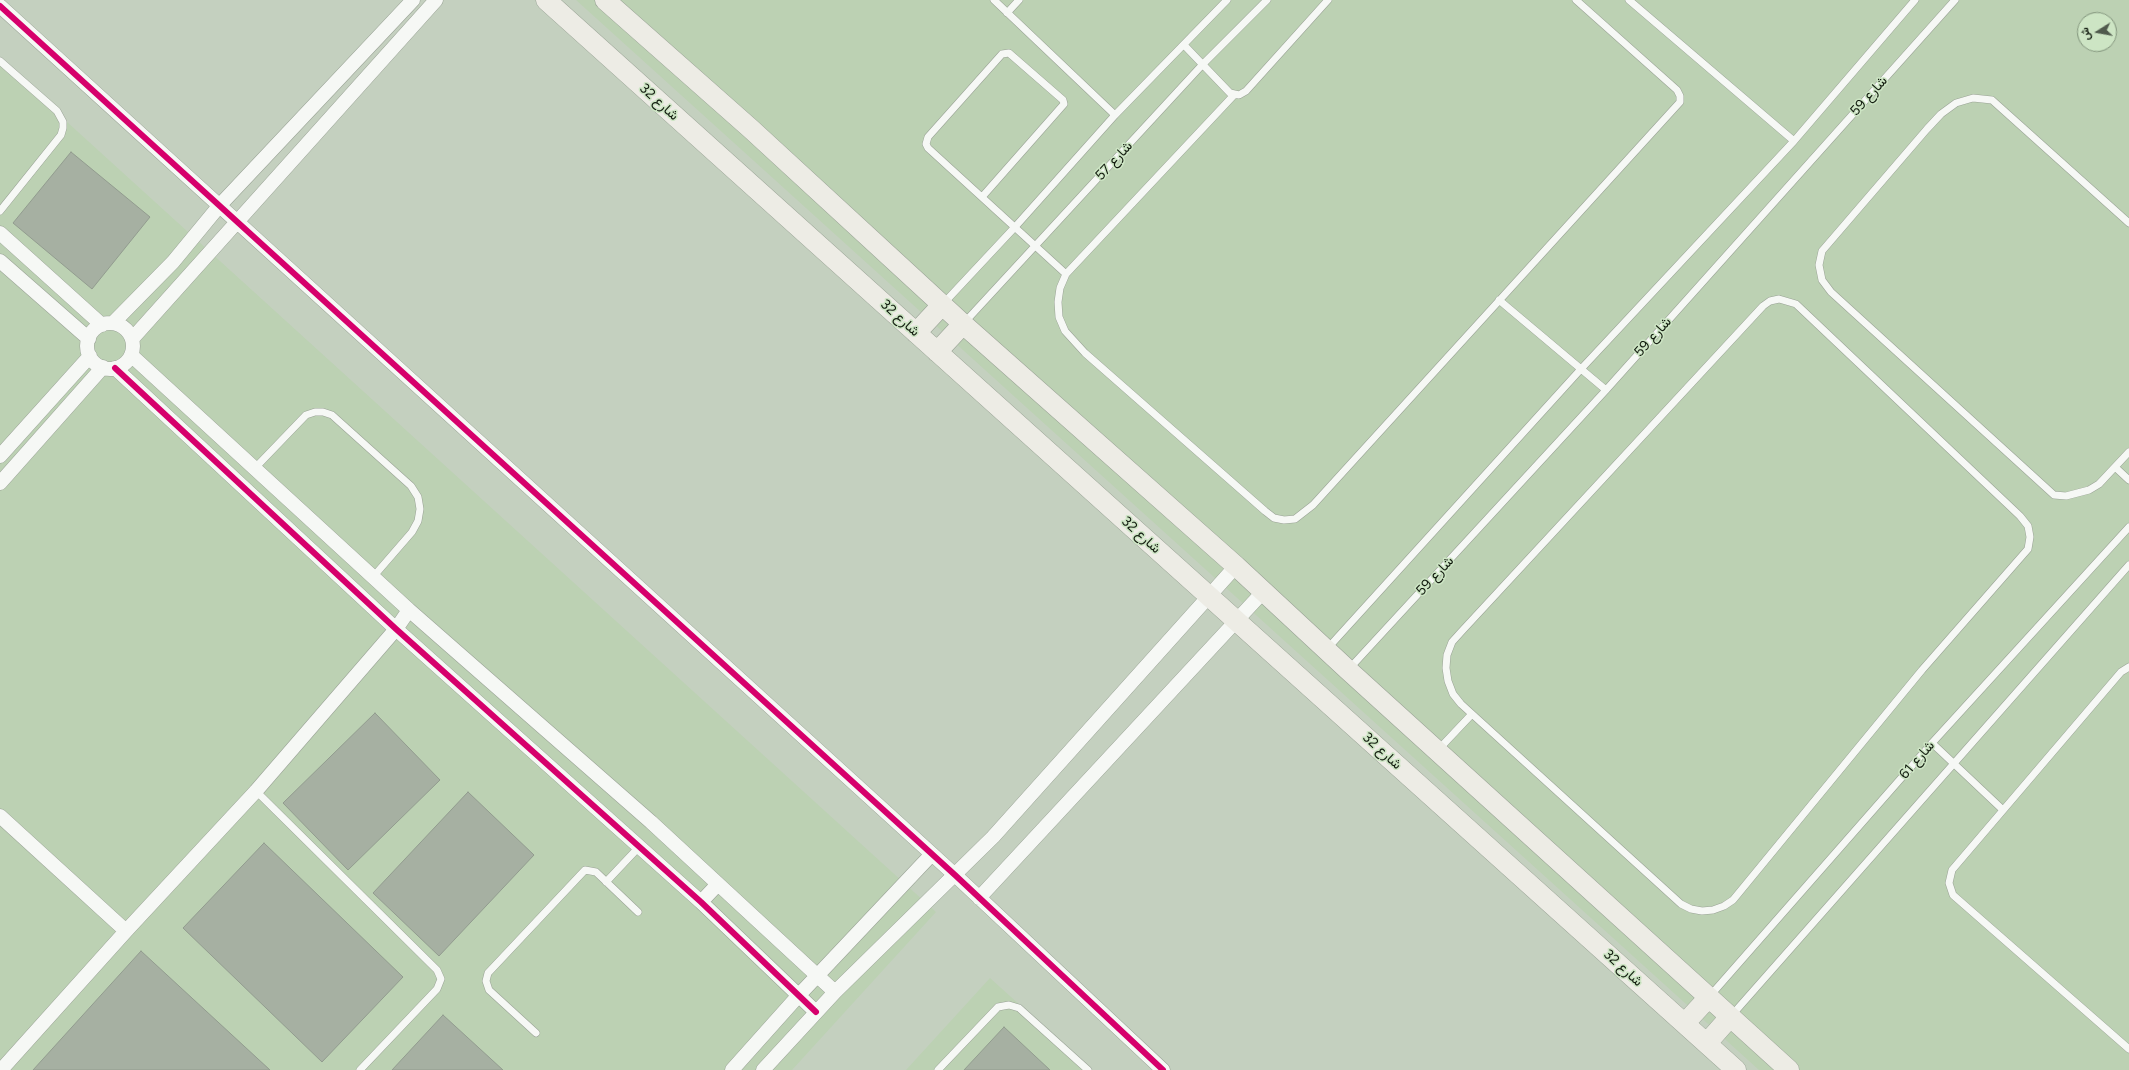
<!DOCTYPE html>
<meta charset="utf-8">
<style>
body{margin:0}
#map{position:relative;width:2129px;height:1070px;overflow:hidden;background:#c4d0bf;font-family:Figtree,Vazirmatn,sans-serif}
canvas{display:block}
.north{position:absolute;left:2077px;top:12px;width:40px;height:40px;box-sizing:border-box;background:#cde5c4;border:1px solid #82947c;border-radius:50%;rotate:259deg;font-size:11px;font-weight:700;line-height:16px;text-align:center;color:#121b0f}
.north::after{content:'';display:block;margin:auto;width:14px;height:18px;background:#505a4d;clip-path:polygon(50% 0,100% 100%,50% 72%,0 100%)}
</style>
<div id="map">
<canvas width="2129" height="1070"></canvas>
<div class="north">ش</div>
</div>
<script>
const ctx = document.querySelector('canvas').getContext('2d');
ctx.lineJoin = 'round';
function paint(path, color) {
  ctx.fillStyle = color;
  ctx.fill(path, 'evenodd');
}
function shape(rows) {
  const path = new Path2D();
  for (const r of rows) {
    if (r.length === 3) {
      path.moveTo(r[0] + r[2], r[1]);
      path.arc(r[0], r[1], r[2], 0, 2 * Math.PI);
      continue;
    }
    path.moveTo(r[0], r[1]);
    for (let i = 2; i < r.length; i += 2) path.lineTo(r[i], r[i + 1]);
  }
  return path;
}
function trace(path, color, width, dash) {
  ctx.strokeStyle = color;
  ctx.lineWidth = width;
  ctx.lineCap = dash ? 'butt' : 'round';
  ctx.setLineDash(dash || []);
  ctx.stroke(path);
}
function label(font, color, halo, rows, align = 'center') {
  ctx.font = font + ' Figtree,Vazirmatn,sans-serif';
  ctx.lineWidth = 3;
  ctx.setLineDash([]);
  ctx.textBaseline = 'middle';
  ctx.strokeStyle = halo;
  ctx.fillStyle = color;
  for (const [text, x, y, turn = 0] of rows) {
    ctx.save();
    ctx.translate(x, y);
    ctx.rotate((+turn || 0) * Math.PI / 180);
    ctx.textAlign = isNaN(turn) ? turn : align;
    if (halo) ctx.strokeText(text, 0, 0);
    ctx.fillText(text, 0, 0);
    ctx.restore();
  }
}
paint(shape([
 [576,0,2129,0,2129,1070,1759,1070],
 [2085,20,2109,20,2109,44,2085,44],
 [0,61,936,912,792,1070,0,1070],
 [990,978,1092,1070,906,1070]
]), '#bcd1b3');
const building = shape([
 [71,152,150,217,92,289,13,223,71,152],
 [375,713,440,780,348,870,283,803,375,713],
 [468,792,534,855,439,956,373,893,468,792],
 [264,843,403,977,322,1062,183,928,264,843],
 [141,951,270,1070,33,1070,141,951],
 [443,1015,503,1070,392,1070,443,1015],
 [1004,1027,1050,1070,964,1070,1004,1027]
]);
paint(building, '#a6b0a2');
trace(building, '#929c8f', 1);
const service = shape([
 [994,0,1115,115],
 [1629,0,1794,141],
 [1007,13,1019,0],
 [1184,45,1230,93,1239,95,1246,91,1328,0],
 [0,61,57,111,63,122,63,128,61,135,0,211],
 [1234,95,1066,274,1060,288,1058,302,1059,317,1065,331,1085,353,1265,511,1274,518,1284,520,1295,519,1313,505,1680,102,1680,96,1677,90,1576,0],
 [982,197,1064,104,1063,100,1009,53,1002,54,928,137,926,144,928,148,1066,274],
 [2129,223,1992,100,1973,98,1956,103,1941,114,1927,129,1822,251,1819,265,1822,280,1831,292,2054,495,2066,496,2089,490,2099,484,2129,452],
 [1779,299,1796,304,2020,516,2028,526,2030,537,2028,549,1922,670,1733,900,1724,906,1713,910,1702,911,1691,909,1681,904,1461,704,1453,694,1448,681,1446,668,1447,655,1452,642,1461,632,1763,306,1770,301,1779,299],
 [1499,300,1606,390],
 [943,304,1015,227,1115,115,1227,0],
 [964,323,1203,64,1267,0],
 [2115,467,2129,480],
 [255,468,306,415,315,412,323,412,332,415,411,486,418,497,420,509,418,521,412,532,373,577],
 [1327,649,1581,369,1794,141,1915,0],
 [2129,667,2121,672,1952,870,1949,883,1953,895,2129,1049],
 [1349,669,1606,390,1955,0],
 [1932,743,2003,810],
 [1438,750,1472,714],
 [256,791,437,970,441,979,437,989,360,1070],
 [606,882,639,847],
 [1709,997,1932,743,2129,527],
 [1732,1015,2129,565],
 [536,1033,489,990,486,981,488,973,585,870,596,872,638,912],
 [938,1070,998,1007,1009,1005,1019,1008,1088,1070]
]);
const minor = shape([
 [0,6,955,875,1163,1070],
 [0,233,102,325],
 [0,261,89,339],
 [113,323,173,262,220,205,413,0],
 [110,346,23],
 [132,339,436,0],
 [131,355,409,610,651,822,835,992],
 [115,368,396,629,701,902,816,1012],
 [0,456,90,356],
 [0,483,103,367],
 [0,816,126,931],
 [979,898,1263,592],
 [701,902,718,884],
 [1,1070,126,931,256,791,396,629,409,610],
 [732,1070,799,995,932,854],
 [763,1070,835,992,993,837,1236,566]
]);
const secondary = shape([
 [546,0,1736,1070],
 [605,0,751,129,963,324,1236,566,1348,670,1789,1070],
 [916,333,942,305],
 [937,352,963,324],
 [1685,1023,1709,997],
 [1707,1043,1730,1017]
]);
trace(service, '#9aa396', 8);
trace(minor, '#9aa396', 15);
trace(secondary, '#9aa396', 21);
trace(service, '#f6f8f5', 7);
trace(minor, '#f6f8f5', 14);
trace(secondary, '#edece5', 20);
trace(shape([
 [0,6,955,875,1163,1070],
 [115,368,396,629,701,902,816,1012]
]), '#d6006c', 6);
label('14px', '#121b0f', '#cde5c4', [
 ["شارع 59",1869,96,-48],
 ["شارع 32",659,102,42],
 ["شارع 57",1114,161,-47],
 ["شارع 32",900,318,42],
 ["شارع 59",1653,337,-48],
 ["شارع 32",1141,535,42],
 ["شارع 59",1435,576,-47],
 ["شارع 32",1382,751,42],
 ["شارع 61",1917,760,-49],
 ["شارع 32",1623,968,42]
]);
</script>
